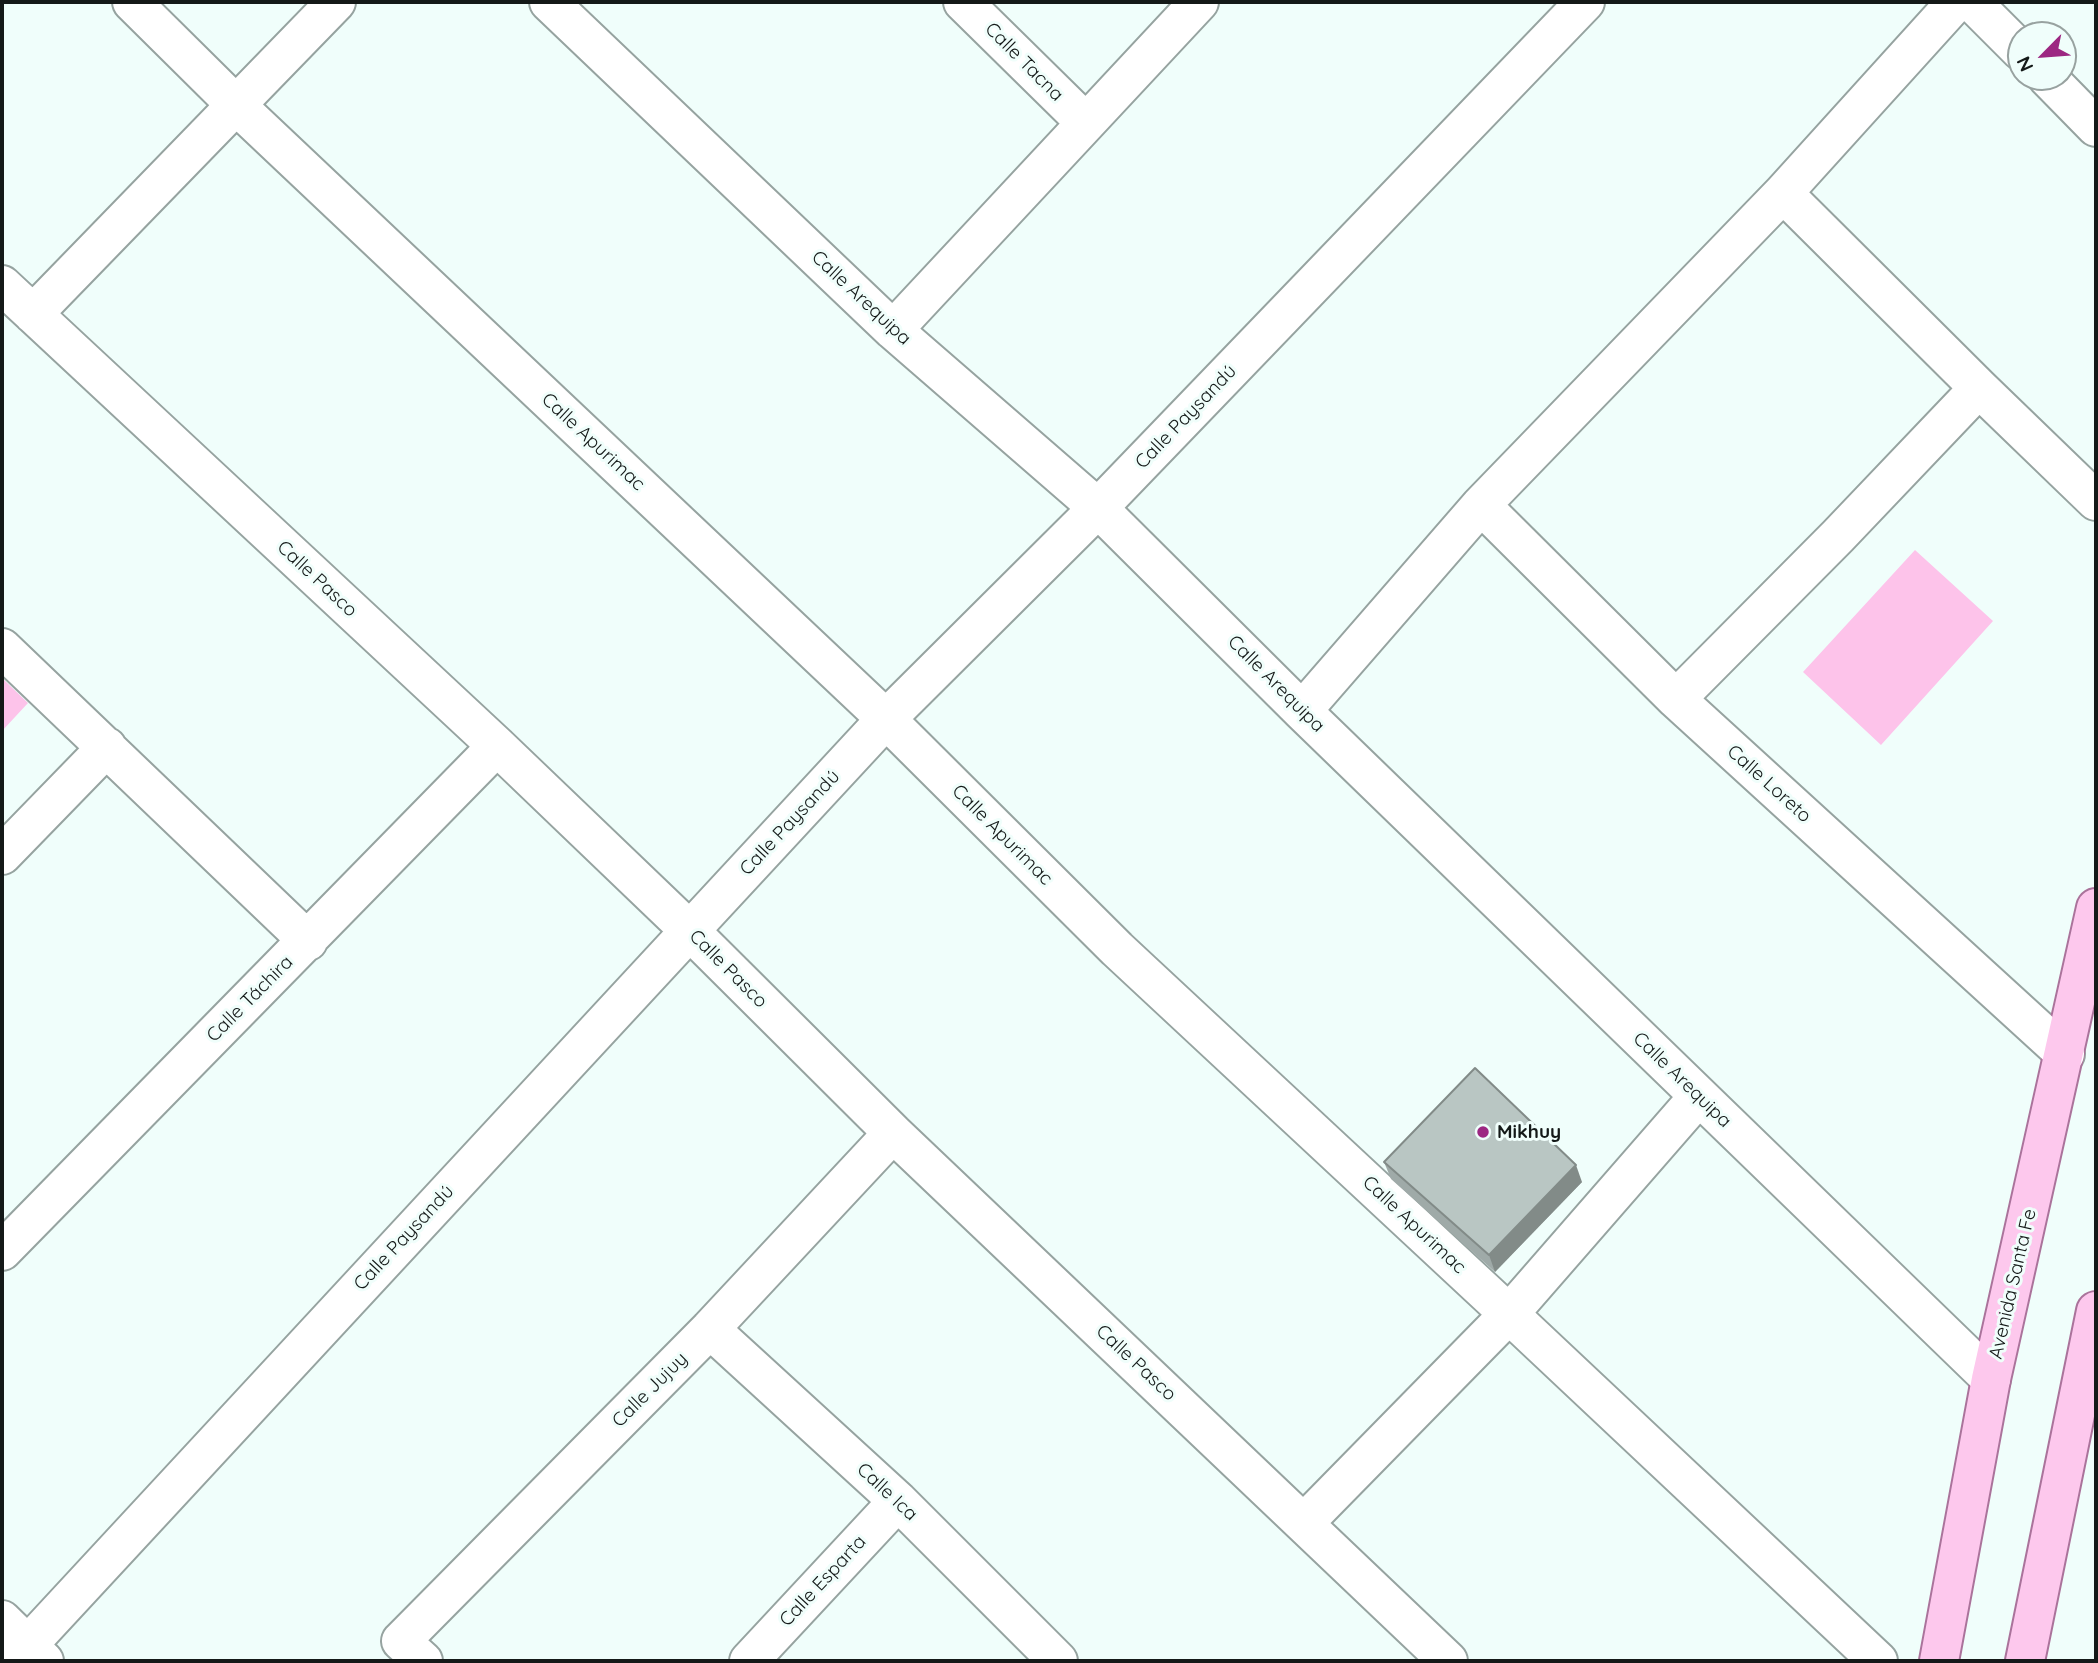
<!DOCTYPE html>
<meta charset="utf-8">
<style>
body{margin:0}
#map{position:relative;width:2098px;height:1663px;overflow:hidden;background:#f0fefb;font-family:Quicksand,sans-serif}
canvas{display:block}
.frame{position:absolute;inset:0;border:4px solid #141918;pointer-events:none}
.north{position:absolute;left:2007px;top:21px;width:70px;height:70px;box-sizing:border-box;background:#f0fefb;border:2px solid #98a2a0;border-radius:50%;rotate:245deg;font-size:19px;font-weight:700;line-height:28px;text-align:center;color:#141918}
.north::after{content:'';display:block;margin:auto;width:24px;height:32px;background:#9c2782;clip-path:polygon(50% 0,100% 100%,50% 72%,0 100%)}
</style>
<div id="map">
<canvas width="2098" height="1663"></canvas>
<div class="frame"></div>
<div class="north">N</div>
</div>
<script>
const ctx = document.querySelector('canvas').getContext('2d');
ctx.lineJoin = 'round';
function paint(path, color) {
  ctx.fillStyle = color;
  ctx.fill(path, 'evenodd');
}
function shape(rows) {
  const path = new Path2D();
  for (const r of rows) {
    path.moveTo(r[0], r[1]);
    for (let i = 2; i < r.length; i += 2) path.lineTo(r[i], r[i + 1]);
  }
  return path;
}
function trace(path, color, width, dash) {
  ctx.strokeStyle = color;
  ctx.lineWidth = width;
  ctx.lineCap = dash ? 'butt' : 'round';
  ctx.setLineDash(dash || []);
  ctx.stroke(path);
}
function label(font, color, halo, rows, align = 'center') {
  ctx.font = font + ' Quicksand,sans-serif';
  ctx.lineWidth = 6;
  ctx.setLineDash([]);
  ctx.textBaseline = 'middle';
  ctx.strokeStyle = halo;
  ctx.fillStyle = color;
  for (const [text, x, y, turn = 0] of rows) {
    ctx.save();
    ctx.translate(x, y);
    ctx.rotate((+turn || 0) * Math.PI / 180);
    ctx.textAlign = isNaN(turn) ? turn : align;
    if (halo) ctx.strokeText(text, 0, 0);
    ctx.fillText(text, 0, 0);
    ctx.restore();
  }
}
paint(shape([
 [1915,550,1993,621,1881,745,1803,672],
 [2,678,28,703,2,731]
]), '#fdc3ea');
const minor = shape([
 [132,2,236,105,886,719,1117,949,1509,1314,1878,1661],
 [549,2,893,330,1098,508,1302,711,1991,1379],
 [963,2,1085,122],
 [1972,2,2021,51],
 [2047,77,2096,127],
 [1783,193,1979,388,2096,501],
 [2,285,497,746,689,930,893,1133,1448,1661],
 [33,314,336,2],
 [893,330,1199,2],
 [1481,505,1676,699,2065,1054],
 [2,648,308,941],
 [1676,699,1838,536,1979,388],
 [1302,711,1481,505,1783,193,1956,2],
 [2,855,107,747],
 [2,1251,497,746],
 [710,1329,898,1501,1058,1661],
 [1304,1523,1509,1314,1699,1096],
 [2,1620,44,1661],
 [13,1661,886,719,1098,508,1585,2],
 [423,1661,401,1641,710,1329,893,1133],
 [749,1661,898,1501]
]);
const major = shape([
 [1939,1661,1991,1379,2096,908],
 [2025,1661,2096,1311]
]);
trace(minor, '#96a3a0', 42);
trace(major, '#aa739b', 42);
trace(minor, '#fff', 38);
trace(major, '#fdc8ed', 38);
paint(shape([
 [1384,1162,1582,1182,1495,1272,1391,1179]
]), '#9faaa8');
paint(shape([
 [1576,1165,1582,1182,1495,1272,1489,1255]
]), '#828b88');
const building = shape([
 [1475,1068,1576,1165,1489,1255,1384,1162,1475,1068]
]);
paint(building, '#b9c6c3');
trace(building, '#828b88', 2);
for (const [x, y, r, color] of [
 [1483,1132,7,"#9c2782"]
]) {
  const dot = new Path2D();
  dot.arc(x, y, r, 0, 2 * Math.PI);
  ctx.fillStyle = color;
  ctx.fill(dot);
  trace(dot, '#f0fefb', 2.5);
}
label('19px', '#141918', '#f0fefb', [
 ["Calle Tacna",1024,62,45],
 ["Calle Arequipa",861,298,43],
 ["Calle Paysandú",1186,417,-46],
 ["Calle Apurimac",593,442,43],
 ["Calle Pasco",317,579,43],
 ["Calle Arequipa",1276,684,45],
 ["Calle Loreto",1769,784,42],
 ["Calle Paysandú",790,823,-47],
 ["Calle Apurimac",1002,835,45],
 ["Calle Pasco",728,969,45],
 ["Calle Táchira",250,999,-45],
 ["Calle Arequipa",1682,1080,44],
 ["Calle Apurimac",1414,1225,43],
 ["Calle Paysandú",404,1238,-47],
 ["Avenida Santa Fe",2013,1284,-77],
 ["Calle Pasco",1136,1363,43],
 ["Calle Jujuy",650,1390,-45],
 ["Calle Ica",887,1492,43],
 ["Calle Esparta",823,1581,-47]
]);
label('bold 19px', '#141918', '#f0fefb', [
 ["Mikhuy",1497,1132]
], 'left');
</script>
